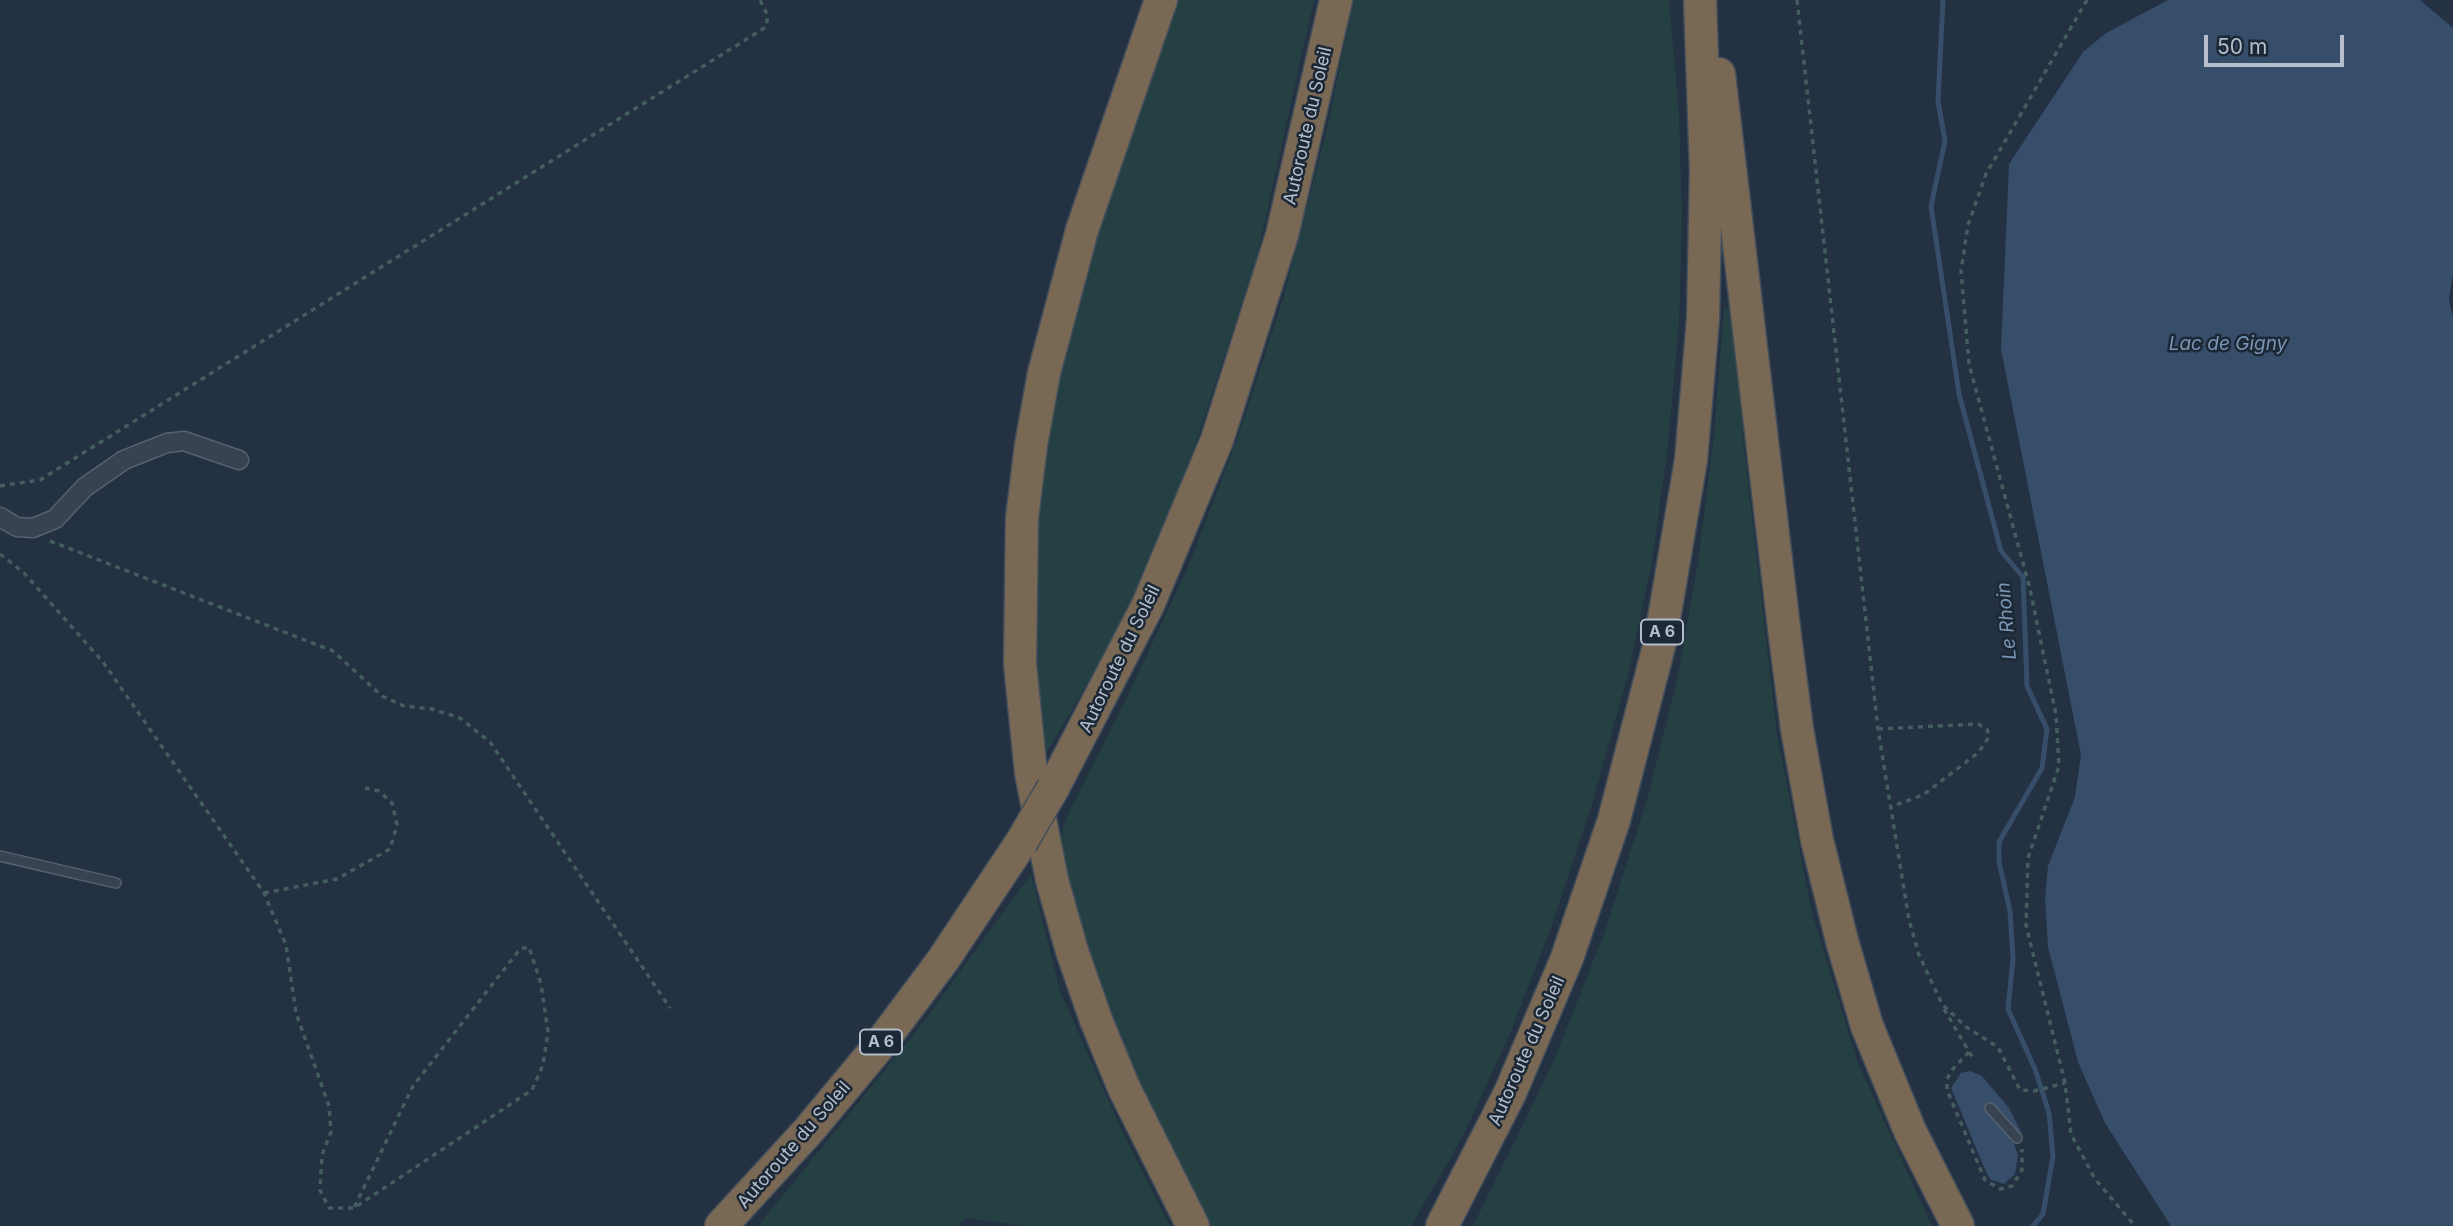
<!DOCTYPE html>
<style>
body{margin:0}
#map{position:relative;width:2453px;height:1226px;overflow:hidden;background:#233142;font-family:Inter,sans-serif}
canvas{display:block}
.scale{position:absolute;left:2204px;top:35px;width:140px;height:32px;box-sizing:border-box;border:4px solid #b4becc;border-top:0;padding-left:9px;font-size:21px;line-height:24px;white-space:nowrap;color:#b4becc;-webkit-text-stroke:5px #1d2836;paint-order:stroke}
</style>
<div id="map">
<canvas width="2453" height="1226"></canvas>
<div class="scale">50 m</div>
</div>
<script>
const ctx = document.querySelector('canvas').getContext('2d');
ctx.lineJoin = 'round';
function paint(path, color) {
  ctx.fillStyle = color;
  ctx.fill(path, 'evenodd');
}
function shape(rows) {
  const path = new Path2D();
  for (const r of rows) {
    path.moveTo(r[0], r[1]);
    for (let i = 2; i < r.length; i += 2) path.lineTo(r[i], r[i + 1]);
  }
  return path;
}
function trace(path, color, width, dash) {
  ctx.strokeStyle = color;
  ctx.lineWidth = width;
  ctx.lineCap = dash ? 'butt' : 'round';
  ctx.setLineDash(dash || []);
  ctx.stroke(path);
}
function label(font, color, halo, rows, align = 'center') {
  ctx.font = font + ' Inter,sans-serif';
  ctx.lineWidth = 5;
  ctx.setLineDash([]);
  ctx.textBaseline = 'middle';
  ctx.strokeStyle = halo;
  ctx.fillStyle = color;
  for (const [text, x, y, turn = 0] of rows) {
    ctx.save();
    ctx.translate(x, y);
    ctx.rotate((+turn || 0) * Math.PI / 180);
    ctx.textAlign = isNaN(turn) ? turn : align;
    if (halo) ctx.strokeText(text, 0, 0);
    ctx.fillText(text, 0, 0);
    ctx.restore();
  }
}
paint(shape([
 [1177,0,1314,0,1257,257,1188,467,1123,624,1042,760,1037,730,1030,566,1054,391,1104,198],
 [1354,0,1669,0,1679,114,1682,220,1679,321,1668,445,1652,562,1628,675,1592,804,1550,931,1509,1036,1462,1138,1411,1226,1208,1226,1165,1146,1117,1034,1080,937,1059,846,1066,818,1129,693,1188,567,1238,437,1282,302,1326,133],
 [1724,307,1734,309,1743,439,1777,734,1812,913,1858,1063,1932,1226,1473,1226,1551,1067,1604,934,1648,797,1677,681,1698,562,1714,435],
 [1031,874,1060,991,1122,1131,1170,1226,1023,1226,967,1218,958,1226,758,1226,922,1024]
]), '#254042');
paint(shape([
 [2168,0,2420,0,2453,28,2453,274,2449,299,2453,318,2453,1226,2171,1226,2105,1123,2078,1062,2048,947,2045,899,2048,866,2075,797,2081,755,2001,349,2009,164,2083,52,2106,33],
 [1970,1071,1982,1076,2009,1108,2022,1134,2013,1141,2018,1155,2015,1174,2004,1184,1991,1180,1986,1172,1951,1088,1961,1073]
]), '#364e6a');
trace(shape([
 [1943,0,1938,101,1945,141,1931,206,1959,394,2001,551,2023,577,2027,686,2047,729,2042,768,1999,842,1999,862,2010,911,2013,959,2008,1009,2035,1069,2049,1113,2053,1156,2043,1214,2033,1226]
]), '#364e6a', 5);
const lane = shape([
 [0,856,116,883],
 [1990,1108,2017,1138]
]);
const street = shape([
 [0,517,17,527,33,528,55,519,85,487,124,460,167,443,184,441,239,460]
]);
const highway = shape([
 [1161,0,1082,230,1044,373,1031,445,1022,518,1020,664,1031,773,1052,880,1072,951,1096,1020,1124,1088,1193,1226],
 [1719,74,1784,628,1797,729,1817,840,1842,941,1867,1026,1910,1131,1958,1226],
 [1053,788,1148,605,1217,440,1282,235,1336,0],
 [721,1226,809,1130,878,1047,943,960,1021,843],
 [1442,1226,1510,1093,1567,958,1614,820,1660,642,1691,460,1703,319,1706,171,1700,0]
]);
trace(lane, '#56616f', 12);
trace(street, '#56616f', 21);
trace(highway, '#434e5c', 35);
trace(shape([
 [1797,0,1878,729,1909,920,1919,955,1942,1004,1966,1027,1998,1047,2020,1090,2034,1091,2065,1083],
 [2087,0,1986,174,1968,225,1961,271,1969,364,2030,589,2056,715,2059,766,2028,858,2026,925,2065,1083,2071,1134,2095,1179,2135,1226],
 [0,486,40,480,766,27,768,16,760,0],
 [50,541,333,651,382,696,404,706,432,709,460,718,490,742,670,1008],
 [0,554,24,573,103,662,264,893,286,945,296,1013,329,1106,331,1132,322,1155,320,1190,329,1208,354,1208,532,1090,543,1065,548,1032,541,984,529,947,520,949,413,1086,354,1208],
 [1878,729,1978,724,1987,729,1989,737,1978,753,1923,795,1890,807],
 [264,893,337,879,390,849,397,825,392,803,379,791,365,788],
 [1944,1009,1974,1060],
 [1969,1052,1952,1070,1947,1079,1947,1090,1985,1180,2000,1189,2012,1186,2022,1170,2022,1149]
]), '#445d5f', 3.5, [5, 5]);
trace(lane, '#384351', 9);
trace(street, '#384351', 18);
trace(highway, '#786854', 32);
const highwayBridge = shape([
 [1021,843,1053,788]
]);
trace(highwayBridge, '#434e5c', 35, []);
trace(highwayBridge, '#786854', 32);
for (const [x, y, w] of [
 [1662,632,42],
 [881,1042,42]
]) {
  const box = new Path2D();
  box.roundRect(x - w / 2, y - 12.5, w, 25, 5);
  ctx.fillStyle = '#1d2836';
  ctx.fill(box);
  trace(box, '#b4becc', 2);
}
label('bold 16px', '#b4becc', null, [
 ["A 6",1662,632],
 ["A 6",881,1042]
]);
label('18px', '#b4becc', '#1d2836', [
 ["Autoroute du Soleil",1308,126,-77],
 ["Autoroute du Soleil",1120,659,-64],
 ["Autoroute du Soleil",1527,1051,-66],
 ["Autoroute du Soleil",794,1145,-49]
]);
label('italic 19px', '#7a96b5', '#1d2836', [
 ["Lac de Gigny",2228,344],
 ["Le Rhoin",2007,621,-95]
]);
</script>
